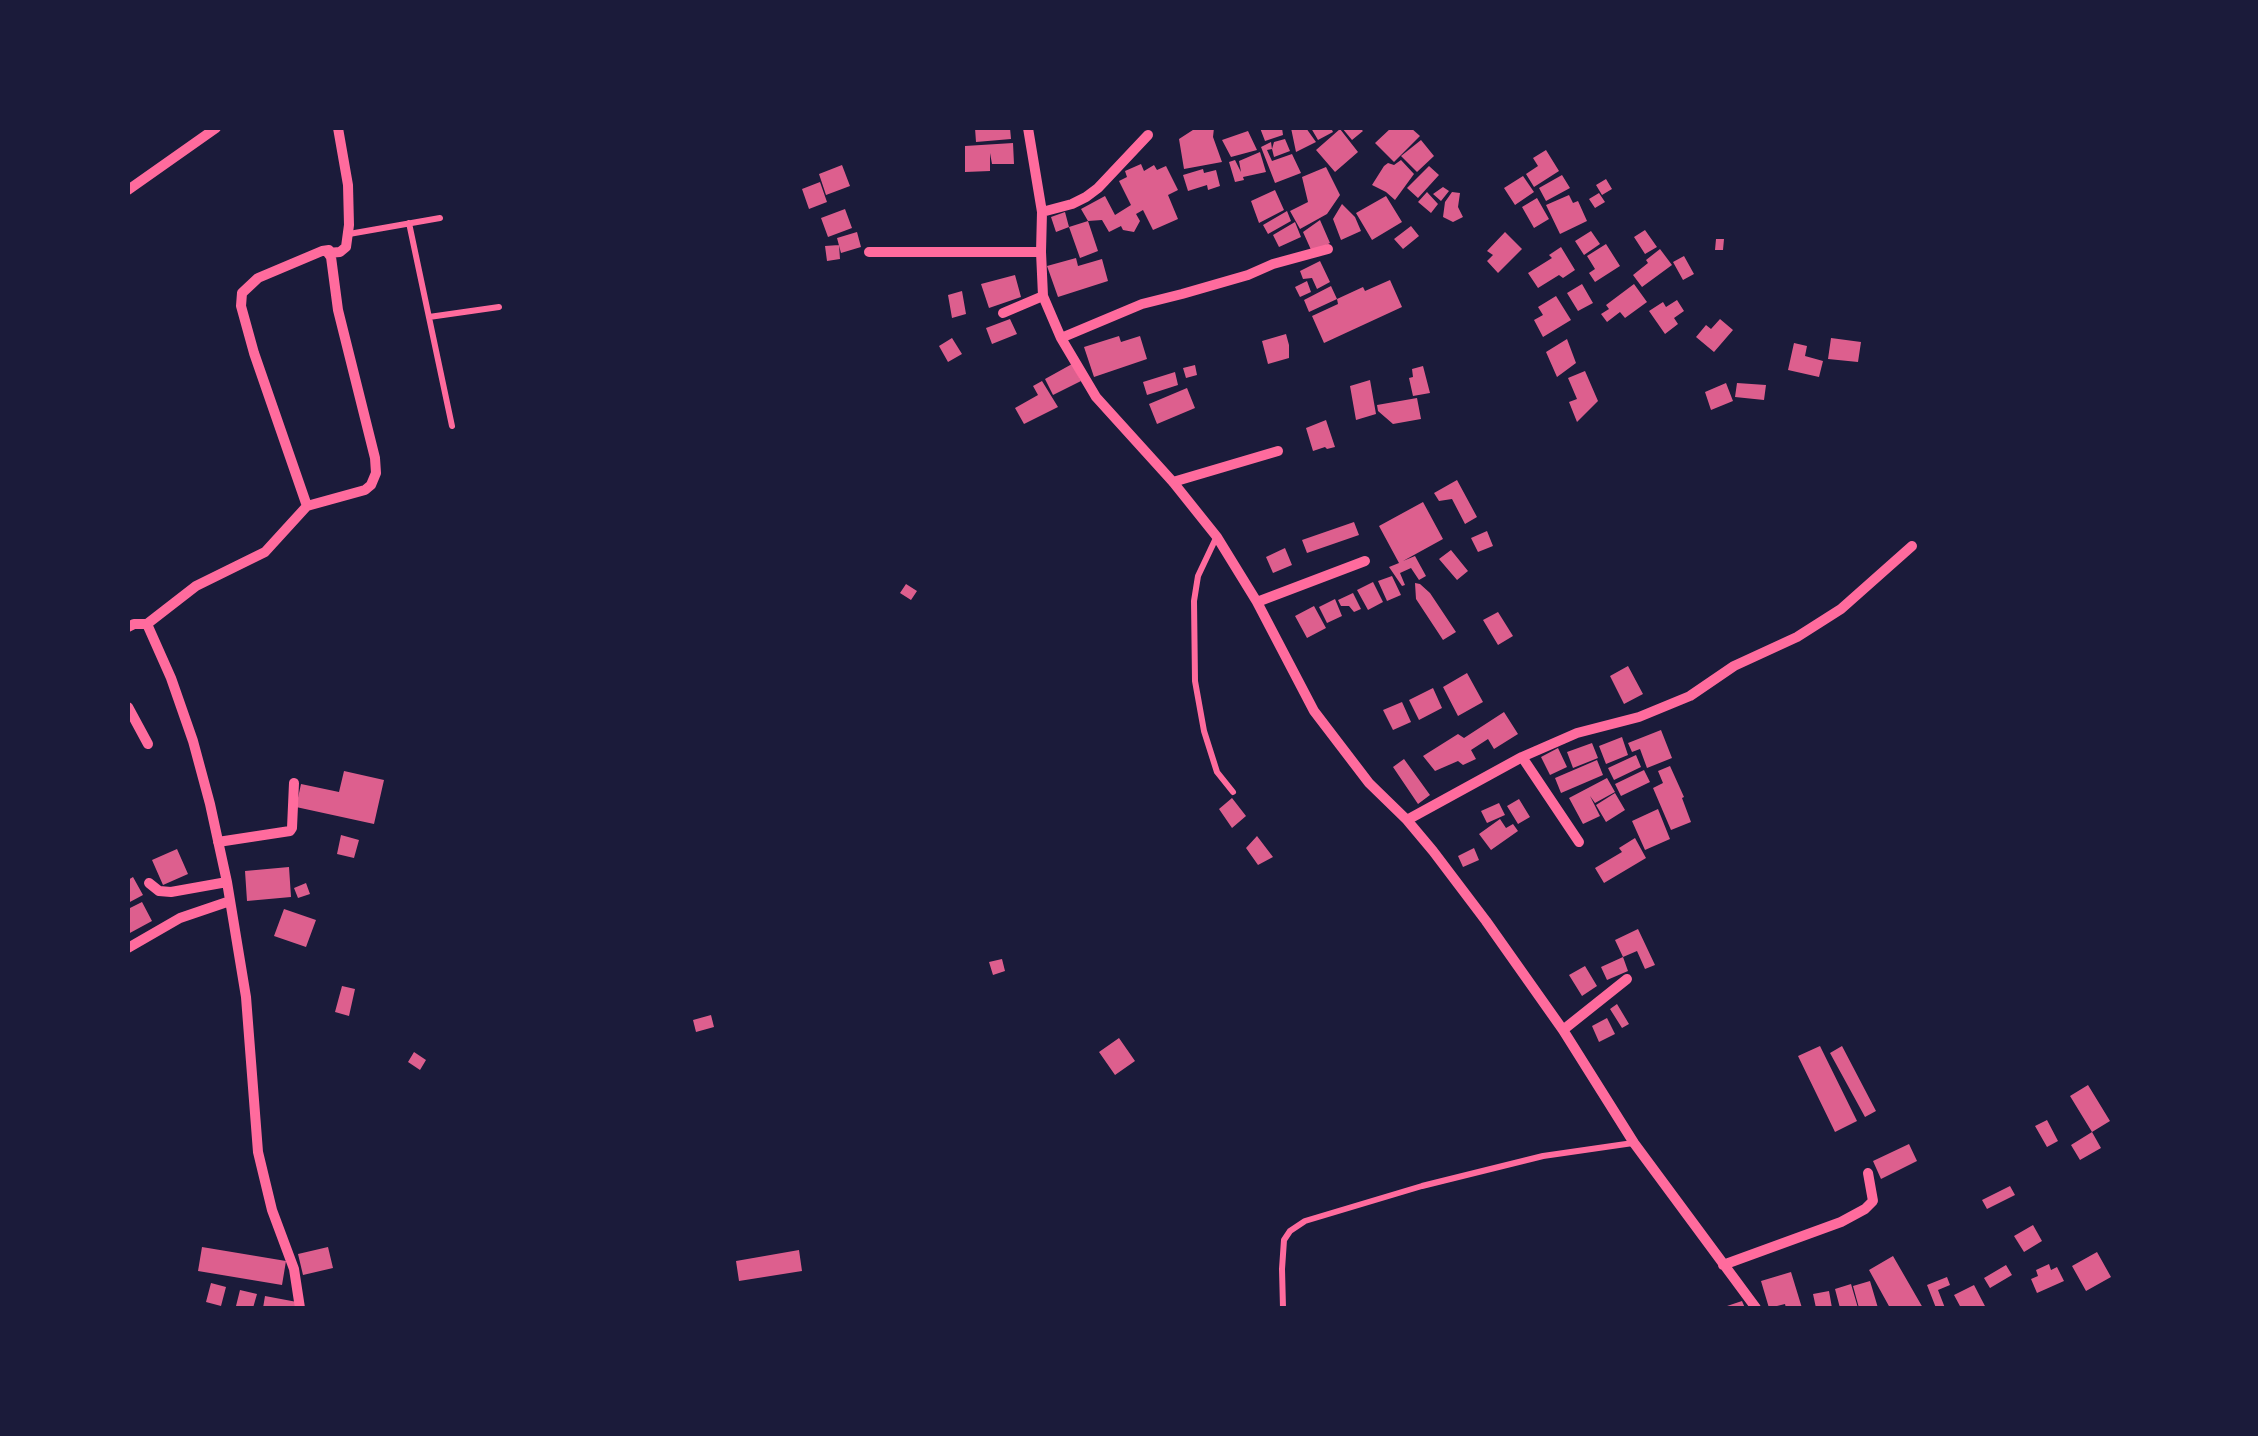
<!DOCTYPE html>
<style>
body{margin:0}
#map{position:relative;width:2258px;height:1436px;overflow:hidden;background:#1b1b3a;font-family:Barlow,sans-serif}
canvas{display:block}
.frame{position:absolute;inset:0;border:130px solid #1b1b3a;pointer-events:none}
</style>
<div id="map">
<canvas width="2258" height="1436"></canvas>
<div class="frame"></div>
</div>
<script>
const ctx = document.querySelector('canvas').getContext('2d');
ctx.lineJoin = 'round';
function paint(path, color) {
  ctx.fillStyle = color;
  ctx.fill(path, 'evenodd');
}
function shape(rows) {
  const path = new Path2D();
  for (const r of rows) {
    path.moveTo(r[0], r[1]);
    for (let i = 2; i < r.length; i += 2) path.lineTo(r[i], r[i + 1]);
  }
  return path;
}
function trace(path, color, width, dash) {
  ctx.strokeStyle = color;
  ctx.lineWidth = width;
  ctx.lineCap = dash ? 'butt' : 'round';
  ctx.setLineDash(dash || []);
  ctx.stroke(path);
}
paint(shape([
 [975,128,1010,128,1011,139,976,142],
 [1196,128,1214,128,1213,137,1222,162,1184,169,1179,139],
 [1260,128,1282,128,1283,135,1265,141],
 [1291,128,1306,128,1316,142,1296,152],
 [1311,128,1331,128,1333,132,1318,140],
 [1342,128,1360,128,1363,131,1352,140],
 [1391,128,1411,128,1420,136,1394,162,1375,143],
 [1340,129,1358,152,1335,172,1316,150],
 [1248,131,1257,150,1231,157,1222,140],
 [1285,139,1290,151,1274,157,1272,149,1274,142],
 [1421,140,1434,156,1417,172,1401,156],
 [1271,142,1272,149,1267,150,1272,161,1292,154,1301,173,1275,183,1261,147],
 [1013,143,1014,164,992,164,990,153,990,171,965,172,965,146],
 [1546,150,1559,171,1534,187,1526,174,1538,166,1533,158],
 [1260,152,1266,172,1243,177,1244,180,1235,182,1229,162,1235,160,1241,172,1239,161],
 [1401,160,1414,174,1395,200,1386,192,1372,185,1384,166,1388,163,1394,165],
 [1141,164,1144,171,1154,165,1157,170,1166,166,1178,190,1168,195,1178,219,1153,230,1143,210,1136,214,1140,221,1134,232,1123,230,1121,226,1109,232,1102,220,1088,221,1081,209,1105,196,1115,215,1131,205,1119,181,1127,177,1125,171],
 [842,165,850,186,826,195,819,174],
 [1429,166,1439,175,1418,198,1407,188],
 [1326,167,1340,195,1327,214,1300,229,1290,211,1308,202,1302,177],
 [1203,169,1204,173,1216,170,1220,186,1208,190,1207,185,1188,191,1183,175],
 [1562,175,1570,188,1546,201,1539,188],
 [1523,176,1534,192,1515,205,1504,188],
 [1606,179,1612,189,1602,195,1596,185],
 [820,182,827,202,809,209,802,189],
 [1443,187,1449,191,1441,201,1433,194],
 [1275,190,1284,210,1259,223,1251,201],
 [1427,192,1438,204,1431,213,1418,202],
 [1452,192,1460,193,1458,207,1463,217,1453,222,1443,217,1445,202],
 [1599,193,1605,202,1595,208,1589,199],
 [1569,195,1573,203,1578,201,1587,221,1560,234,1546,205],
 [1386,196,1402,222,1372,240,1356,213],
 [1537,198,1549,219,1534,228,1522,207],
 [1342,204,1355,217,1361,231,1341,240,1333,219],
 [845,209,852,228,828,237,821,218],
 [1287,211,1291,221,1268,234,1263,225],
 [1065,212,1069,227,1056,232,1051,217],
 [1320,220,1330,243,1312,252,1303,232],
 [1088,221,1098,251,1080,258,1069,227],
 [1295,222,1301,237,1279,247,1273,235],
 [1411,226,1419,236,1403,249,1394,239],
 [1645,230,1657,247,1645,254,1634,237],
 [1591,231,1600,244,1584,255,1575,241],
 [857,232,861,247,841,253,837,238],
 [1505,232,1522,249,1498,273,1487,261,1493,255,1487,251],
 [1716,239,1724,239,1723,250,1715,250],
 [1606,244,1620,266,1595,282,1589,273,1595,269,1587,256],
 [839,245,840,259,827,261,825,246],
 [1561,247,1575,270,1563,278,1559,275,1538,288,1528,273,1552,258,1549,255],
 [1660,249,1672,265,1642,287,1633,275,1648,263,1646,260],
 [1684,256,1694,274,1683,280,1673,262],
 [1076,258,1078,266,1102,259,1108,281,1058,297,1047,266],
 [1320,261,1330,282,1317,289,1312,278,1303,279,1300,271],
 [1015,275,1021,297,989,308,981,284],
 [1390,280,1402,307,1324,343,1312,316,1338,304,1337,299,1309,312,1304,300,1331,286,1337,299,1363,287,1365,291],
 [1307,281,1311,292,1300,297,1295,287],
 [1582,284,1593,303,1578,311,1567,293],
 [1634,284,1647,302,1625,318,1620,312,1607,322,1601,314,1609,309,1606,305],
 [962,291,966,314,952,318,948,295],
 [1556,296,1571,320,1543,337,1534,320,1543,315,1538,307],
 [1677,300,1684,311,1674,318,1678,324,1665,334,1649,311,1663,302,1666,307],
 [1010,319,1017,334,992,344,986,328],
 [1720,319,1733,330,1714,352,1696,337,1706,325,1711,329],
 [1286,334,1289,345,1289,358,1268,364,1262,341],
 [1119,336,1121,342,1140,336,1147,359,1094,377,1084,347],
 [952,338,962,354,948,362,939,346],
 [1831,338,1861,342,1858,362,1828,359],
 [1567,339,1576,363,1557,377,1546,352],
 [1794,343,1807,346,1805,356,1823,361,1819,377,1788,370],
 [1072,364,1081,381,1053,395,1045,379],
 [1195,365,1197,375,1186,378,1183,368],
 [1423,366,1430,393,1413,396,1409,378,1413,377,1412,369],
 [1585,371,1598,401,1577,422,1569,402,1577,399,1568,378],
 [1175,372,1178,385,1147,395,1143,382],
 [1370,380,1376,414,1356,420,1350,386],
 [1042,381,1058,407,1024,424,1015,408,1038,395,1033,386],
 [1726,383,1733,401,1711,410,1705,392],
 [1737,383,1766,385,1764,400,1735,397],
 [1187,388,1195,408,1157,424,1149,404],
 [1417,398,1421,419,1393,424,1378,411,1377,405],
 [1326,420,1335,447,1327,449,1325,447,1313,451,1306,428],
 [1457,480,1477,517,1465,524,1452,499,1439,501,1434,493],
 [1423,502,1443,539,1403,561,1415,556,1426,576,1419,580,1411,568,1400,573,1405,585,1402,586,1389,567,1399,563,1379,526],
 [1354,522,1359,535,1307,553,1302,540],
 [1487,531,1493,546,1478,552,1471,538],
 [1285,548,1292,565,1273,573,1266,557],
 [1451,550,1468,571,1457,580,1439,559],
 [1392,576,1401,595,1387,601,1378,581],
 [1373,582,1383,602,1368,610,1357,590],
 [1415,583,1420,584,1430,593,1456,632,1443,640,1416,599],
 [906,584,917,591,911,600,900,593],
 [1353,593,1361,609,1354,612,1349,606,1341,606,1338,600],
 [1335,599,1342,616,1327,623,1319,607],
 [1314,606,1326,628,1307,638,1295,616],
 [1498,612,1513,636,1498,645,1483,620],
 [1628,666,1643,694,1624,704,1610,676],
 [1467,673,1483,702,1458,716,1443,687],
 [1433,688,1442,708,1419,720,1409,700],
 [1402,702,1411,722,1393,730,1383,710],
 [1504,712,1518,734,1494,749,1488,739,1471,750,1476,759,1463,765,1458,761,1435,771,1423,756,1458,734,1464,738],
 [1661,730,1672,758,1647,768,1640,749,1632,752,1628,743],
 [1622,737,1628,755,1606,764,1599,746],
 [1592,743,1598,758,1573,768,1567,752],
 [1558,748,1567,767,1550,775,1541,757],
 [1636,755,1641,767,1614,780,1608,768],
 [1404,759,1430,795,1418,804,1393,767],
 [1597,760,1603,775,1561,793,1555,778],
 [1670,766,1684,797,1682,798,1691,822,1671,830,1653,788,1663,783,1658,771],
 [1644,770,1650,782,1621,796,1615,784],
 [344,771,384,780,374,824,296,807,301,784,339,792],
 [1607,778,1615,792,1595,803,1590,796,1600,816,1583,824,1569,798],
 [1615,793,1625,810,1606,822,1596,805],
 [1232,798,1246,816,1232,828,1219,809],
 [1519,799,1530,817,1518,824,1507,806],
 [1499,803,1505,815,1487,823,1481,811],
 [1658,809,1670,839,1645,850,1632,821],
 [1500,819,1506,828,1513,824,1518,831,1491,850,1479,834],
 [341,835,359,840,354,858,337,854],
 [1257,836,1273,857,1258,865,1246,848],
 [1635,838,1646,858,1604,883,1595,868,1622,852,1619,848],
 [1474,848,1479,860,1463,867,1458,856],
 [177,849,188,874,163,885,152,860],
 [289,867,291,897,247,901,245,871],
 [133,877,143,895,128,903,128,880],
 [306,883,310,894,298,898,294,888],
 [142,902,152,921,128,934,128,909],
 [284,909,316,920,306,947,274,936],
 [1638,929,1655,965,1645,969,1637,951,1623,957,1628,971,1607,980,1601,967,1623,957,1615,940],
 [1002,959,1005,971,993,975,989,962],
 [1585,966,1597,986,1582,996,1569,975],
 [342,986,355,989,349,1016,335,1012],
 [1617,1004,1629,1024,1622,1028,1610,1009],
 [711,1015,714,1027,696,1032,693,1020],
 [1607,1018,1615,1034,1599,1042,1592,1026],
 [1119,1038,1135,1061,1115,1075,1099,1052],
 [1820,1046,1857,1121,1835,1132,1798,1056],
 [1842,1046,1876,1111,1865,1117,1830,1053],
 [414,1052,426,1060,420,1070,408,1062],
 [2088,1085,2110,1121,2092,1132,2070,1096],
 [2047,1120,2058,1141,2047,1147,2035,1126],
 [2092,1132,2101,1148,2080,1160,2071,1145],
 [1909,1144,1917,1161,1881,1179,1873,1161],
 [2010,1186,2015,1195,1987,1209,1982,1200],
 [2033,1225,2042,1241,2024,1252,2014,1236],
 [202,1247,286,1261,282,1285,198,1271],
 [328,1247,333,1268,303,1275,298,1254],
 [799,1250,802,1271,739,1281,736,1261],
 [2097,1252,2111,1277,2086,1291,2072,1266],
 [1893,1256,1923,1308,1890,1308,1869,1270],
 [2049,1264,2051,1270,2057,1267,2064,1281,2037,1293,2031,1279,2038,1276,2036,1270],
 [2006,1265,2012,1275,1990,1288,1984,1278],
 [1791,1272,1802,1308,1786,1308,1785,1304,1769,1308,1761,1281],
 [1947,1277,1950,1285,1938,1290,1945,1308,1936,1308,1927,1285],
 [1870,1281,1878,1308,1859,1308,1853,1286],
 [211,1283,226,1287,221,1306,206,1302],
 [1851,1284,1858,1308,1840,1308,1835,1289],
 [1974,1285,1986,1308,1961,1308,1954,1295],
 [240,1290,257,1294,253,1308,236,1306],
 [1829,1291,1832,1308,1816,1308,1813,1294],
 [265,1296,297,1302,295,1308,263,1308],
 [1742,1301,1745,1308,1721,1308]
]), '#dd5f8e');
trace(shape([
 [409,223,452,426],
 [349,234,440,218],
 [429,317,499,307],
 [1216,538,1198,576,1194,601,1195,681,1204,731,1217,772,1233,792],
 [1283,1308,1282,1269,1284,1240,1290,1231,1305,1221,1422,1186,1543,1156,1633,1143]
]), '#ff6b9d', 6);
trace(shape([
 [1028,128,1042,212,1041,252,1043,296,1061,338,1096,397,1173,482,1217,537,1257,602,1314,711,1369,783,1407,820,1433,851,1486,921,1563,1030,1634,1143,1756,1308],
 [128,190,216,128],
 [1042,212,1072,204,1086,197,1098,188,1148,135],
 [869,252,1041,252],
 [328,253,331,257,338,310,375,458,376,473,371,485,365,490,307,506,254,353,241,306,242,293,258,278,322,251,329,250,328,253,340,252,346,247,349,225,348,185,338,128],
 [1003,313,1043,296],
 [1061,338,1142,304,1182,294,1248,275,1273,264,1328,249],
 [1173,482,1278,451],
 [1257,602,1365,561],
 [147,624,171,678,193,741,210,804,227,882,246,997,258,1152,272,1210,294,1269,300,1308],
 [128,627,134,624,147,624,196,586,265,552,307,506],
 [128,707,148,744],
 [1522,757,1579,842],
 [1407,820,1522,757,1577,733,1639,717,1690,696,1734,666,1797,637,1841,609,1912,546],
 [218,842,290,831,292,828,294,783],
 [149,883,159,891,171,892,227,882],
 [128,948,180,918,230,901],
 [1563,1030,1627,979],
 [1723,1265,1841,1222,1865,1209,1873,1201,1868,1173]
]), '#ff6b9d', 10);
</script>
